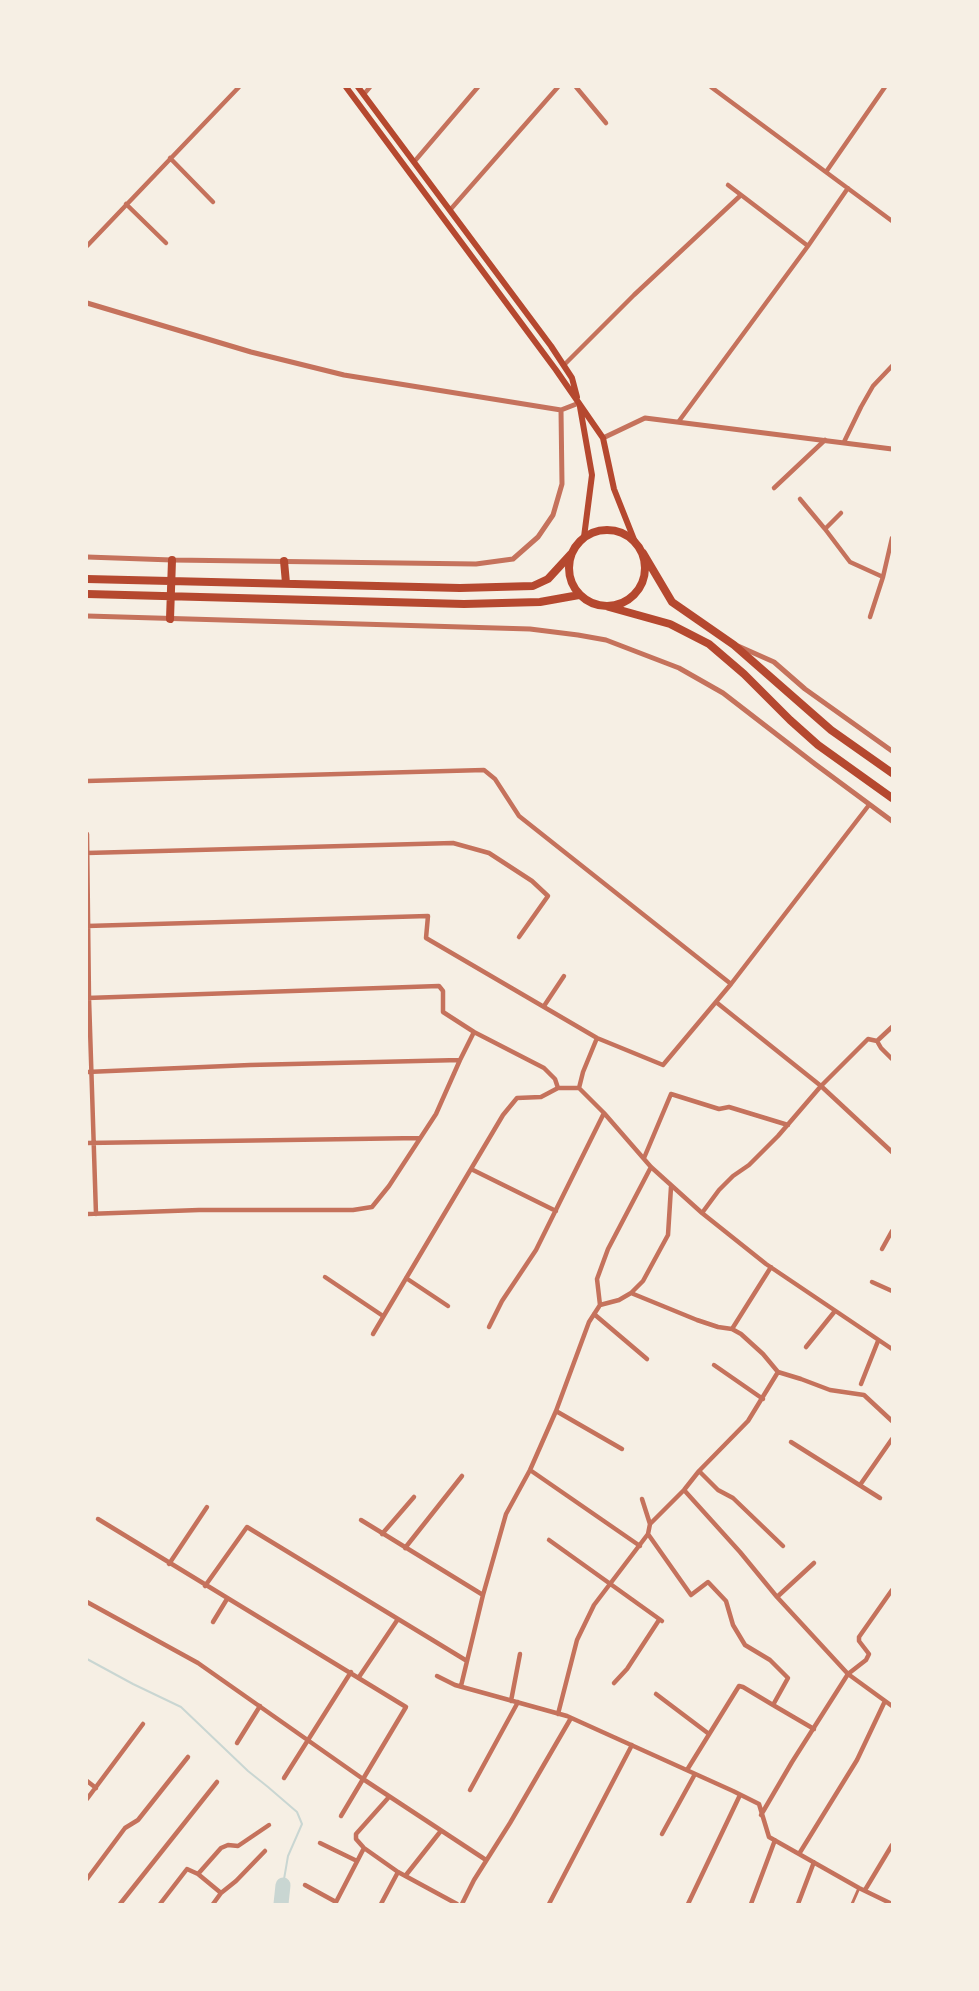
<!DOCTYPE html>
<style>
body{margin:0}
#map{position:relative;width:979px;height:1991px;overflow:hidden;background:#f6efe4;font-family:"Roboto Condensed",sans-serif}
canvas{display:block}
.frame{position:absolute;inset:0;border:88px solid #f6efe4;pointer-events:none}
</style>
<div id="map">
<canvas width="979" height="1991"></canvas>
<div class="frame"></div>
</div>
<script>
const ctx = document.querySelector('canvas').getContext('2d');
ctx.lineJoin = 'round';
function shape(rows) {
  const path = new Path2D();
  for (const r of rows) {
    if (r.length === 3) {
      path.moveTo(r[0] + r[2], r[1]);
      path.arc(r[0], r[1], r[2], 0, 2 * Math.PI);
      continue;
    }
    path.moveTo(r[0], r[1]);
    for (let i = 2; i < r.length; i += 2) path.lineTo(r[i], r[i + 1]);
  }
  return path;
}
function trace(path, color, width, dash) {
  ctx.strokeStyle = color;
  ctx.lineWidth = width;
  ctx.lineCap = dash ? 'butt' : 'round';
  ctx.setLineDash(dash || []);
  ctx.stroke(path);
}
trace(shape([
 [87,1659,133,1684,181,1707,248,1771,268,1787,297,1812,302,1824,288,1856,283,1885]
]), '#c9d6d2', 2);
trace(shape([
 [281,1904,283,1885]
]), '#c9d6d2', 15);
trace(shape([
 [852,1904,859,1888]
]), '#c5725c', 3);
trace(shape([
 [576,87,606,123],
 [711,87,892,221],
 [364,94,370,87],
 [170,158,213,202],
 [414,162,478,87],
 [826,172,885,87],
 [728,185,808,246],
 [126,204,166,243],
 [450,210,558,87],
 [87,246,239,87],
 [564,365,634,295,741,195],
 [679,421,808,246,848,188],
 [844,442,861,407,873,386,892,366],
 [774,488,825,440],
 [800,499,825,529,850,562,883,577],
 [825,529,841,513],
 [870,617,883,577,892,538],
 [87,781,484,770,495,779,519,816,731,984],
 [87,834,89,998,96,1214],
 [87,853,453,843,489,853,532,881,548,896,519,937],
 [87,926,428,916,426,938,597,1038,663,1065,731,984,869,805],
 [87,998,439,986,443,991,443,1012,474,1032,460,1060,436,1114,389,1186,372,1207,353,1210,199,1210,87,1214],
 [716,1002,821,1086,892,1152],
 [544,1006,564,976],
 [892,1027,877,1041,881,1048,892,1059],
 [474,1032,544,1068,555,1079,558,1088],
 [597,1038,583,1072,579,1088,604,1113,651,1167,702,1213,766,1264,892,1349],
 [87,1072,250,1065,460,1060],
 [87,1143,420,1138],
 [644,1158,671,1094,719,1109,729,1107,788,1125],
 [471,1169,556,1211],
 [702,1213,719,1190,733,1176,749,1165,778,1136,821,1086,868,1039,877,1041],
 [882,1249,892,1231],
 [325,1277,383,1316],
 [406,1278,448,1306],
 [872,1282,892,1291],
 [631,1293,643,1281,668,1235,671,1187],
 [600,1305,619,1300,631,1293,697,1320,718,1327,732,1329,741,1334,763,1354,778,1372,801,1379,830,1390,864,1395,892,1421],
 [594,1314,647,1359],
 [489,1327,502,1301,536,1250,604,1113],
 [732,1329,771,1267],
 [373,1334,503,1115,517,1098,541,1097,558,1088,579,1088],
 [806,1347,835,1311],
 [714,1365,763,1399],
 [861,1384,878,1341],
 [556,1411,622,1449],
 [791,1442,880,1498],
 [530,1470,640,1546],
 [699,1471,718,1490,733,1498,783,1546],
 [860,1485,892,1439],
 [684,1490,740,1552,777,1597,848,1674,892,1706],
 [98,1519,406,1707,341,1816],
 [361,1520,483,1595],
 [650,1524,684,1490,699,1471,748,1421,778,1372],
 [382,1534,414,1497],
 [648,1534,691,1595,708,1582,726,1601,733,1625,745,1645,770,1660,788,1678,773,1705,814,1729],
 [549,1540,662,1621],
 [405,1548,462,1476],
 [169,1564,207,1507],
 [205,1586,247,1527,467,1661],
 [777,1597,814,1563],
 [87,1602,198,1663,363,1779,486,1860],
 [213,1622,227,1599],
 [437,1676,455,1685,567,1716,733,1791,759,1804,769,1837,859,1888,892,1904],
 [359,1677,398,1619],
 [614,1683,627,1669,659,1620],
 [461,1686,483,1595,506,1514,530,1470,556,1411,589,1322,600,1305,597,1279,608,1249,651,1167],
 [656,1694,709,1734],
 [511,1701,520,1654],
 [558,1714,577,1640,594,1605,648,1534,650,1524,642,1499],
 [237,1743,260,1706],
 [687,1770,739,1686,743,1687,773,1705],
 [284,1778,351,1672],
 [87,1781,96,1788],
 [470,1790,518,1702],
 [389,1797,356,1834,356,1839,364,1848,398,1872,457,1904],
 [87,1799,143,1724],
 [761,1815,792,1762,848,1674,866,1660,869,1654,859,1641,859,1637,892,1590],
 [662,1834,695,1774],
 [320,1843,357,1861],
 [799,1854,857,1760,885,1701],
 [198,1874,221,1848,228,1845,238,1846,269,1825],
 [406,1875,440,1832],
 [87,1879,125,1828,138,1820,188,1757],
 [305,1885,336,1902],
 [865,1890,892,1845],
 [120,1904,217,1782],
 [160,1904,187,1869,198,1874,221,1893],
 [213,1904,221,1893,236,1881,265,1851],
 [335,1904,364,1848],
 [381,1904,398,1872],
 [462,1904,474,1880,510,1823,571,1718],
 [549,1904,632,1745],
 [688,1904,740,1795],
 [751,1904,775,1840],
 [798,1904,814,1862]
]), '#c5725c', 4.5);
trace(shape([
 [87,303,251,352,344,375,561,410,579,403],
 [603,438,645,418,892,449],
 [87,557,172,560,476,564,513,559,538,537,553,515,562,484,561,410],
 [87,616,530,629,578,635,606,640,679,668,723,693,815,764,892,821],
 [738,646,774,662,805,689,892,751]
]), '#c5725c', 5);
trace(shape([
 [346,87,556,370,603,438,614,489,635,542],
 [358,87,551,346,572,378,577,397],
 [580,407,592,475,584,537]
]), '#b5482f', 6);
trace(shape([
 [607,568,38],
 [643,553,672,602,734,645,831,730,892,773],
 [284,561,286,583],
 [87,579,460,588,533,586,548,579,571,554],
 [87,594,464,604,540,602,579,595],
 [609,607,670,624,709,644,744,674,790,720,818,745,892,798],
 [170,619,172,560]
]), '#b5482f', 8);
</script>
